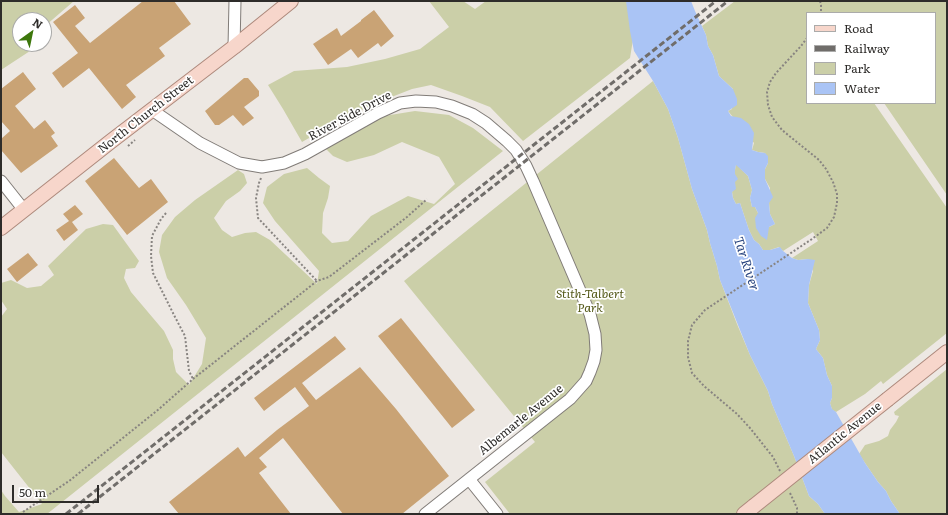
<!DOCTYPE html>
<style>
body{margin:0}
#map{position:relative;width:948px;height:515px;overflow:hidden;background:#ede8e3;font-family:Literata,serif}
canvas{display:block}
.frame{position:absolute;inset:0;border:2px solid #2e2c2a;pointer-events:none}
.legend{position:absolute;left:806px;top:12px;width:130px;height:92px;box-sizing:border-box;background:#fff;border:1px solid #ababaa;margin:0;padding:5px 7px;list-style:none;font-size:12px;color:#2e2c2a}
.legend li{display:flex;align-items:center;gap:8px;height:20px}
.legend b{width:20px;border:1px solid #ababaa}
.north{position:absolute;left:12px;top:12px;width:40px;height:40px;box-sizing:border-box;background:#fff;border:1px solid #ababaa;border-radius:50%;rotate:33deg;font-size:11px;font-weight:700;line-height:16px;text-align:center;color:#2e2c2a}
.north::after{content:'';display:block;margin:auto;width:14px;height:18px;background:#3d770c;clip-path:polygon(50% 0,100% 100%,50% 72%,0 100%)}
.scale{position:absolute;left:12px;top:485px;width:87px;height:18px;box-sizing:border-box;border:2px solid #2e2c2a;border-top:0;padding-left:5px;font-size:12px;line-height:14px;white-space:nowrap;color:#2e2c2a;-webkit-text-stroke:3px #fff;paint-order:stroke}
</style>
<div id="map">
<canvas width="948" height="515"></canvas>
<div class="frame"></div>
<ul class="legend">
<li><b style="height:5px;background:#f7d6cb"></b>Road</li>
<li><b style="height:5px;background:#706d6a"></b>Railway</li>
<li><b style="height:11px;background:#cbcfa8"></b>Park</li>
<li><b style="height:11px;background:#aac4f5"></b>Water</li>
</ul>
<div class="north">N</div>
<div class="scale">50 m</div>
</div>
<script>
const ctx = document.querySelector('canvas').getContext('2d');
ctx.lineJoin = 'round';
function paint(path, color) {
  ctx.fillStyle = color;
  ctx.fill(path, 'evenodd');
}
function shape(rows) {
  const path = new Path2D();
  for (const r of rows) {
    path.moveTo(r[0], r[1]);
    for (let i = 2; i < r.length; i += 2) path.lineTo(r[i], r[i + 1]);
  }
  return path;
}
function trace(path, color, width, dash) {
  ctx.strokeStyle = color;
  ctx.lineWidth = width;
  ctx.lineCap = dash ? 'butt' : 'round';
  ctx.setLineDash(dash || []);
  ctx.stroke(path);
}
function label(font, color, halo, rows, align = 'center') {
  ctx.font = font + ' Literata,serif';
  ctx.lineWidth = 3.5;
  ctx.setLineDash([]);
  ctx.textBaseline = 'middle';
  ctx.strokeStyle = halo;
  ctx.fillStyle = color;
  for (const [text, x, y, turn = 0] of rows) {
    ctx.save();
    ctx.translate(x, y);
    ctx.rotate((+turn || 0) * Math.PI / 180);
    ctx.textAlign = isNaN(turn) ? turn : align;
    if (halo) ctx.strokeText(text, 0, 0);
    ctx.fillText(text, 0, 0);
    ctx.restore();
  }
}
paint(shape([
 [1,1,74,1,45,26,44,20,20,20,20,44,28,44,30,51,1,70],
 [429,1,463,1,475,9,486,1,633,1,636,21,630,58,523,141,490,107,462,96,431,85,412,89,389,98,346,117,302,142,283,109,268,85,294,71,347,67,385,59,420,49,449,27],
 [735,1,947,1,947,195,884,103,935,103,935,13,807,13,807,103,874,103,947,208,947,333,883,384,881,381,865,394,836,412,832,410,830,403,832,398,832,386,827,375,823,358,816,349,820,340,819,330,808,303,809,285,813,271,808,259,798,260,792,258,818,241,813,232,783,251,779,247,770,250,763,250,759,244,754,240,749,230,740,203,736,204,733,198,732,192,735,182,735,170,736,164,748,176,752,190,750,198,752,207,755,207,758,213,769,227,775,224,770,214,769,203,770,188,765,179,765,169,768,163,765,153,758,152,752,150,754,143,728,111,732,109,733,89,719,76,713,55,708,46,706,35,702,26],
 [653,81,668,109,678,138,692,189,707,230,710,243,717,266,720,280,737,324,750,355,768,391,772,404,794,456,809,496,818,504,825,514,510,514,485,482,535,442,404,281],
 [415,111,449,115,473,128,503,151,47,514,1,514,1,490,5,496,19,512,42,504,1,452,1,317,7,309,1,300,1,283,11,280,27,288,41,286,54,275,48,266,86,229,103,224,113,225,139,261,135,268,126,269,124,278,131,292,164,331,173,350,173,359,176,372,189,385,202,364,206,338,186,305,167,278,159,252,162,235,175,217,195,200,238,170,244,174,247,183,240,191,226,201,214,218,222,230,232,237,245,233,256,232,270,240,317,284,319,271,275,221,263,203,267,187,284,174,307,168,319,178,330,186,328,198,323,213,322,233,332,243,348,241,371,216,408,196,434,204,455,184,439,157,402,142,374,155,347,162,333,156,325,148,384,116],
 [947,369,947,514,900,514,891,501,886,491,878,482,865,463,859,454,865,445,879,441,888,436,890,430,896,422,899,416,895,415,894,412]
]), '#cbcfa8');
paint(shape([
 [626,1,691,1,695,11,706,35,708,46,713,55,719,76,733,89,737,99,737,105,728,111,731,116,741,118,749,124,754,133,752,150,758,152,765,153,768,156,768,163,765,169,765,179,773,197,769,203,770,214,775,224,769,227,767,240,761,236,756,228,755,218,758,213,755,207,752,207,750,198,752,190,748,176,736,165,735,170,735,174,738,179,735,182,736,189,732,192,733,198,736,204,740,203,749,230,754,240,759,244,763,250,770,250,780,247,783,251,792,258,798,260,808,259,815,260,809,285,808,303,819,330,820,340,816,349,823,358,827,375,832,386,832,398,830,403,832,409,836,412,865,463,878,482,886,491,891,501,900,514,825,514,818,504,809,496,794,456,772,404,768,391,750,355,720,280,717,266,710,243,707,230,692,189,678,138,668,109,653,81,634,51,630,31]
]), '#aac4f5');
paint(shape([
 [143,1,174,1,191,24,159,48,165,56,126,85,136,97,122,109,89,68,63,88,52,73,78,53,53,22,75,5,85,18,75,26,90,43],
 [374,10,394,36,381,47,378,43,358,58,351,49,328,65,313,44,337,28,341,36,361,21,361,20],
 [23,72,36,89,15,106,34,129,45,120,55,133,51,136,58,146,21,173,1,150,1,139,10,131,1,121,1,89],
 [244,78,248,78,259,91,259,96,244,107,254,118,243,126,233,115,219,125,215,125,205,111],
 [114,158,139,188,151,179,168,202,127,235,85,181],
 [75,205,83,214,72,222,78,230,64,241,56,230,69,221,63,214],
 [28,253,38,265,17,282,7,269],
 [401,318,475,410,452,428,378,336],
 [335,336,346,349,302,383,316,400,360,367,396,409,449,476,402,514,343,514,283,438,259,458,267,467,259,473,291,514,179,514,169,502,238,447,245,457,277,430,309,406,295,387,264,411,254,398]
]), '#c9a375');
const minor = shape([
 [234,47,235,1],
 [152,110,200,143,239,163,262,167,284,163,305,154,378,113,400,103,416,101,436,102,452,106,472,114,486,123,507,141,516,150,526,166,533,181,590,314,595,334,596,350,594,361,590,372,586,381,570,399,425,514],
 [1,181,24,210],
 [469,479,497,514]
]);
const major = shape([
 [1,228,110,142,234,47,291,1],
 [888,399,947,352],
 [744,514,754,506]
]);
trace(minor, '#817c78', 13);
trace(major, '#ad897c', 16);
trace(shape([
 [820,1,821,5,821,13],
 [128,146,135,140],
 [261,178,259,183,256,198,258,218,317,281],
 [166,213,161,219,152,236,151,256,153,273,175,317,185,336,189,371,193,379],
 [780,471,773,457,750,428,737,414,704,386,692,373,688,357,688,341,692,325,705,310,812,239,827,228,834,217,837,203,837,194,833,182,826,169,819,160,782,130,772,117,768,105,767,92,770,82,776,73,801,46,807,38],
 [790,493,797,508,797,514],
 [23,512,69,481,159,409,193,379,317,281,329,277,407,217,427,199]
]), '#888481', 2, [2, 2]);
trace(minor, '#fff', 11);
trace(major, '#f7d6cb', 14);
trace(shape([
 [66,514,716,1],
 [78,514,728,1]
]), '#706d6a', 3, [6, 3]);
const majorBridge = shape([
 [754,506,888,399]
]);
trace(majorBridge, '#ad897c', 16, []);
trace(majorBridge, '#f7d6cb', 14);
label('12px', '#2e2c2a', '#fff', [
 ["North Church Street",146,115,-38],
 ["River Side Drive",350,116,-28],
 ["Albemarle Avenue",521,420,-39],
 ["Atlantic Avenue",845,433,-39]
]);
label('italic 12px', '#535818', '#fff', [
 ["Stith-Talbert",590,294],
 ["Park",590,308]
]);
label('italic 13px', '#27437e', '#fff', [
 ["Tar River",746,264,72]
]);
</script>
